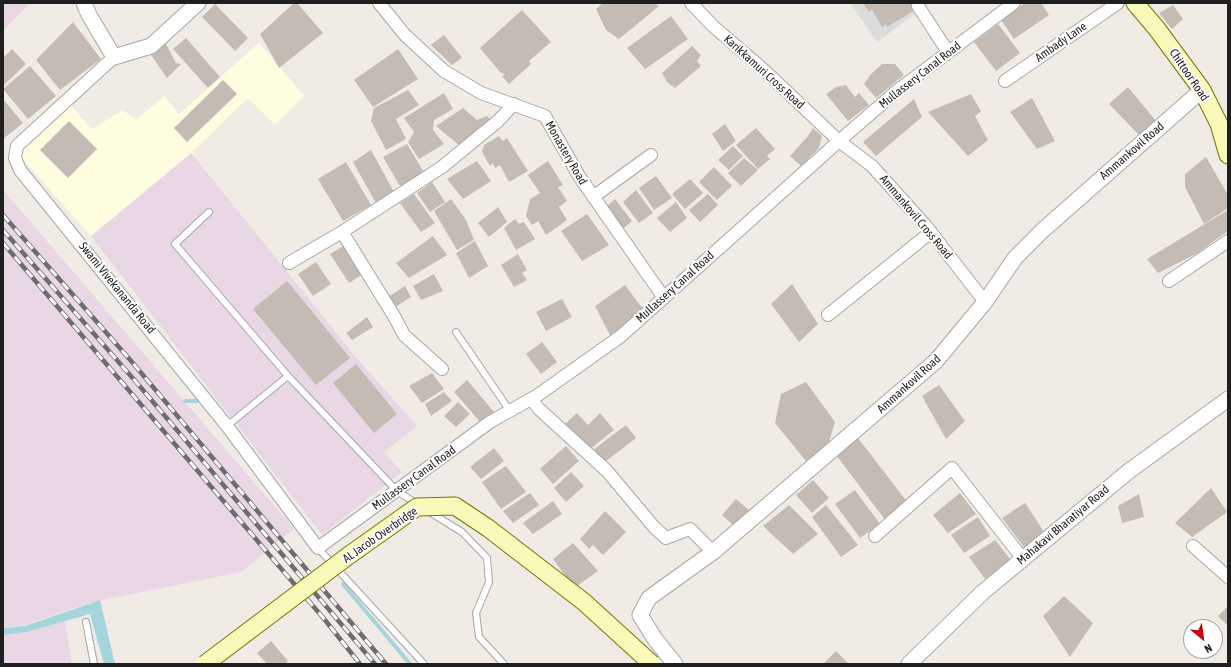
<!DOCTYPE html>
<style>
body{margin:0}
#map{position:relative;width:1231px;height:667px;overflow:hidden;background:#f0ece5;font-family:"Asap Condensed",sans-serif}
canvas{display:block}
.frame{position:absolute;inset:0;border:4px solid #1f1f1f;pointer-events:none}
.north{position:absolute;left:1183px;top:619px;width:40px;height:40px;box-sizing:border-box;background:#fff;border:1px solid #a5a5a5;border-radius:50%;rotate:151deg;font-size:11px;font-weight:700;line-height:16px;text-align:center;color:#1f1f1f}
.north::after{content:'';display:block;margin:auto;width:14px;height:18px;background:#cd010d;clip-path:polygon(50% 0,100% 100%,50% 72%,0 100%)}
</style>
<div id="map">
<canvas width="1231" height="667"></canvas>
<div class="frame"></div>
<div class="north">N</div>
</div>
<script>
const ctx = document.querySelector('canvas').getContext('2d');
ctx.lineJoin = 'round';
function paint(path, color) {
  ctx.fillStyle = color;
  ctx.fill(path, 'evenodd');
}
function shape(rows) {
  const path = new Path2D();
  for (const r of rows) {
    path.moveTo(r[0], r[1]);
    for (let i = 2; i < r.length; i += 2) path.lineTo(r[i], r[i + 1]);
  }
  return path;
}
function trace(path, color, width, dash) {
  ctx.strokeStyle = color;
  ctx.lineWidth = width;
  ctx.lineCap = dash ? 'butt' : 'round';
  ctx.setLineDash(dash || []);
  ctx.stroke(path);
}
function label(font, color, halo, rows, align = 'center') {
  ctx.font = font + ' "Asap Condensed",sans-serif';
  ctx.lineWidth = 4;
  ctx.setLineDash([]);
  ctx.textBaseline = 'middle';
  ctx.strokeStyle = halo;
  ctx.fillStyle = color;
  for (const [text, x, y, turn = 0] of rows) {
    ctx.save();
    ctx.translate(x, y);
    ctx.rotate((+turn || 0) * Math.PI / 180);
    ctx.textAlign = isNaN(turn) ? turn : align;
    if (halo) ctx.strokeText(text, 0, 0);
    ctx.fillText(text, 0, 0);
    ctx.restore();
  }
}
paint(shape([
 [850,3,930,3,877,42]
]), '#dddcdc');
paint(shape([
 [3,3,30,3,3,31],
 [191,153,356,357,417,426,384,452,402,472,322,535,91,236],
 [3,190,294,529,241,572,88,603,25,625,3,627],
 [65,621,72,664,3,664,3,635,27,632]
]), '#e9d7e6');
paint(shape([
 [259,43,304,96,275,125,248,98,191,153,91,236,21,157,21,146,71,106,92,129,123,110,136,120,164,96,179,114]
]), '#fffddf');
paint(shape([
 [100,600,115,664,104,664,90,614,27,632,3,635,3,628,25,626]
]), '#a6d4dd');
trace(shape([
 [185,401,202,401],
 [343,584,410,664]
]), '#a6d4dd', 4);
paint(shape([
 [294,3,297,3,323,33,279,68,260,34],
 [603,3,654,3,659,6,619,39,606,30,596,9],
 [863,3,918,3,915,10,887,27,886,24,882,27,872,10,869,12],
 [1025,3,1041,3,1049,15,1014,39,1001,20],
 [215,4,248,38,235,51,202,17],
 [1173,5,1183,19,1172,29,1159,13],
 [522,10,551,42,529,61,531,64,509,84,502,76,505,74,500,72,480,48],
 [671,16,688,39,645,69,627,48],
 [73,22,101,59,60,90,36,60],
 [998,24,1020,53,996,71,974,42],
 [444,35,462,58,452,65,431,45],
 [186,38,220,77,208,88,173,49],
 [165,42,176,63,181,64,167,78,151,55],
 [692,46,701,55,697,61,701,66,675,88,667,82,662,73],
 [12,49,26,64,3,86,3,58],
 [398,49,418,79,373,107,354,80],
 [882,64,895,64,904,75,876,98,864,84,871,74],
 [30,66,56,96,28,119,3,89],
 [223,80,237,94,187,142,174,128],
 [846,85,855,97,859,93,869,105,848,121,826,94,836,87],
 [1128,87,1156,121,1140,136,1109,104],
 [408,90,419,105,396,119,406,139,386,150,371,121,374,108],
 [444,93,453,109,434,120,433,130,444,144,419,159,408,142,414,132,404,118],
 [971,94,981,111,975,116,988,140,968,156,928,112],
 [1032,98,1055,141,1037,149,1010,112],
 [3,99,23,123,3,139],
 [914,99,922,117,876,156,863,142],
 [463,108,477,120,487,116,494,123,460,146,436,126],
 [69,121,97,149,68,178,40,150],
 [725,124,736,141,723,151,712,134],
 [756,128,775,149,767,156,770,159,758,169,736,145],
 [813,128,822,136,819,148,801,166,790,156,808,136],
 [499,136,503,141,507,138,528,171,509,182,500,165,495,168,493,163,490,166,482,152,484,145],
 [407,144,425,174,401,188,383,157],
 [733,146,743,156,729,170,718,160],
 [371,150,394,192,376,203,353,162],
 [1206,157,1228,195,1228,208,1204,224,1185,187,1185,174],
 [744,158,758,170,741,186,728,173],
 [477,161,491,181,463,199,447,179],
 [548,161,563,185,558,187,567,201,559,207,567,220,546,235,538,221,532,225,526,216,530,199,540,193,528,175],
 [346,162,371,205,343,221,318,179],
 [714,167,732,186,717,200,699,182],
 [656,176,672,198,654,210,639,188],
 [690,179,703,193,685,209,672,194],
 [432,182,445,202,430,212,417,193],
 [636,190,653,213,639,223,623,202],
 [414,194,435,223,421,232,400,203],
 [708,194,718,205,700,222,689,210],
 [451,199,466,220,474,240,457,250,434,211],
 [615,199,632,221,623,229,604,209],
 [676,202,687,218,670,232,657,218],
 [498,207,507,222,489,237,478,223],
 [1228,210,1228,231,1196,254,1158,273,1147,259],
 [587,214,609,245,582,261,561,231],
 [515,219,519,224,524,222,535,239,516,250,504,228],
 [433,236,447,255,409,278,396,263],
 [475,241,488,266,469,278,456,253],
 [345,245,363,274,349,283,330,254],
 [518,254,527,270,522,273,527,280,514,287,501,265],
 [316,262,331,284,313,296,298,274],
 [434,274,443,291,421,300,413,286],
 [287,281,350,358,316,385,253,309],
 [792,284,818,324,799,342,771,304],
 [625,285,643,309,611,337,595,306],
 [405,286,411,297,394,308,388,297],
 [562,299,572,317,546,331,536,312],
 [367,317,373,327,352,340,346,333],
 [542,342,557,362,541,374,526,354],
 [356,364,397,414,374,433,333,383],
 [432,373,444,389,422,403,409,386],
 [467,380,495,413,482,424,454,392],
 [806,382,835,422,828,445,806,461,775,423,781,394],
 [939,385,965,421,946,439,922,396],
 [444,392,452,401,431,416,425,404],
 [458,402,470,414,456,427,444,416],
 [577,413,588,425,600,413,614,430,589,450,564,425],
 [626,425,636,438,605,462,593,450],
 [858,438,908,503,886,521,836,455],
 [566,446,579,461,553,484,540,469],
 [494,448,504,461,481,479,470,467],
 [506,466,526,492,501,509,482,482],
 [571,472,584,486,566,502,554,488],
 [813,480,829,498,812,513,796,495],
 [1211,488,1227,512,1192,537,1175,523],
 [855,490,880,524,860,538,835,504],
 [530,493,539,505,513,523,503,511],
 [960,493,976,514,948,533,933,515],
 [1139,494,1144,517,1122,523,1118,506],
 [736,499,751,512,734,526,722,515],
 [553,501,562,514,533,534,523,523],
 [1025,503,1046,535,1027,551,1002,518],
 [789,505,818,534,793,554,763,526],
 [826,505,858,545,841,557,812,517],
 [605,511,626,532,603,555,593,545,589,549,580,539],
 [978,517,990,536,964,553,951,535],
 [995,540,1011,560,985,579,969,557],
 [573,543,598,571,574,588,553,559],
 [1064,596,1093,623,1070,657,1043,616],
 [1228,606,1228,626,1218,616],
 [271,641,288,661,285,664,267,664,257,653],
 [836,651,849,664,823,664]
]), '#c4bbb5');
const service = shape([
 [209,212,175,244,288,376,397,491,417,504],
 [456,332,510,411],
 [227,426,288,376],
 [428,511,462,532,487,558,489,582,476,613,479,637,504,664],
 [318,548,424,664],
 [86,622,94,664]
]);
const minor = shape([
 [379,3,405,35,444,71,481,93,545,116,579,176,664,298],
 [691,3,714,27,765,71,839,141,872,166,926,226,985,302],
 [918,6,948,52],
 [114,57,17,146,15,158,20,170,227,426,318,548,490,422,538,395,621,336,839,141,898,90,1014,3],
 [1005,81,1118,3],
 [593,197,651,155],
 [342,232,394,316,404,335,442,369],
 [289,263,342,232,442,167,498,121,514,104],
 [1169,281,1228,241],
 [828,315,931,232],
 [531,399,539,409,607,471,654,527,666,538,690,529,713,552],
 [875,536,952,468,1023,559],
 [1193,546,1228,577]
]);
const tertiary = shape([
 [84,3,89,15,114,57,151,46,198,3],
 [675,664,655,639,640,615,649,598,713,552,936,361,985,302,1015,258,1043,230,1202,90],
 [909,664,983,592,1129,471,1228,399]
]);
const secondary = shape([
 [1135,3,1157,29,1202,90,1219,124,1228,155]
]);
trace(service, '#a6a6a6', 8);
trace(minor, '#a6a6a6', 14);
trace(tertiary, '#a6a6a6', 17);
trace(secondary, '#717706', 19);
trace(service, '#fff', 6);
trace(minor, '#fff', 12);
trace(tertiary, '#fff', 15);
trace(secondary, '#f9f9ba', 17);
const rail = shape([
 [3,215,132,362,386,664],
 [3,230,137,383,375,664],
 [3,243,325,620,360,664]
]);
trace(rail, '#6d6d6d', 4.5);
trace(rail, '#fff', 3, [9]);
const secondaryBridge = shape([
 [205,664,348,556,417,507,455,506,488,528,584,602,652,664]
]);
trace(secondaryBridge, '#717706', 19, []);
trace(secondaryBridge, '#f9f9ba', 17);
label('12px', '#1f1f1f', '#fff', [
 ["Ambady Lane",1061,42,-35],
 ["Karikkamuri Cross Road",764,72,42],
 ["Mullassery Canal Road",920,75,-38],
 ["Chittoor Road",1189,75,56],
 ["Ammankovil Road",1132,151,-41],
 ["Monastery Road",566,153,60],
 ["Ammankovil Cross Road",916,217,50],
 ["Mullassery Canal Road",675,287,-42],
 ["Swami Vivekananda Road",117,288,51],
 ["Ammankovil Road",909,384,-42],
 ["Mullassery Canal Road",414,478,-36],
 ["Mahakavi Bharatiyar Road",1063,525,-40],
 ["AL Jacob Overbridge",380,535,-35]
]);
</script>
